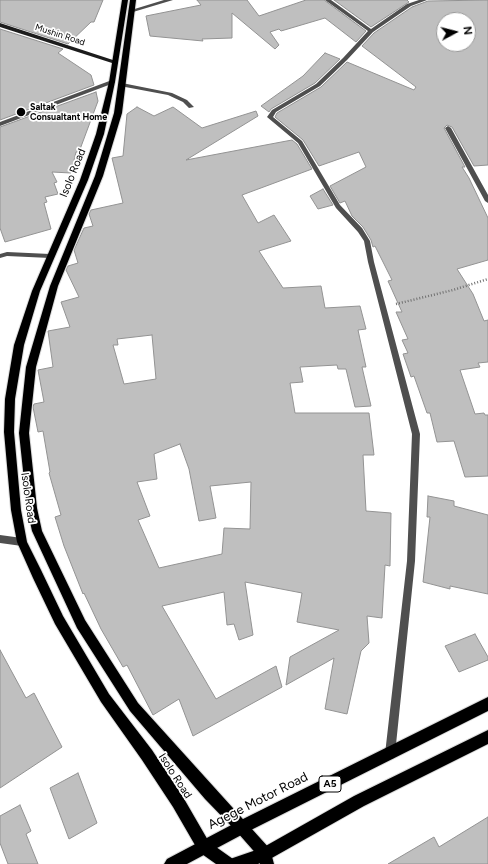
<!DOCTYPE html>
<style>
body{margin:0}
#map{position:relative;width:488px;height:864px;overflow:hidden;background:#fff;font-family:Figtree,sans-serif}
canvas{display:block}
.north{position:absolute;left:436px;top:12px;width:40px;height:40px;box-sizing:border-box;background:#fff;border:1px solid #999;border-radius:50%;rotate:83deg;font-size:11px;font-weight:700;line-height:16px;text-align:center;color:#000}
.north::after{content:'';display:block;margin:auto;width:14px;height:18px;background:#000;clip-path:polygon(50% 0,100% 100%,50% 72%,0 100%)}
</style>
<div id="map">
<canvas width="488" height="864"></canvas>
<div class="north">N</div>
</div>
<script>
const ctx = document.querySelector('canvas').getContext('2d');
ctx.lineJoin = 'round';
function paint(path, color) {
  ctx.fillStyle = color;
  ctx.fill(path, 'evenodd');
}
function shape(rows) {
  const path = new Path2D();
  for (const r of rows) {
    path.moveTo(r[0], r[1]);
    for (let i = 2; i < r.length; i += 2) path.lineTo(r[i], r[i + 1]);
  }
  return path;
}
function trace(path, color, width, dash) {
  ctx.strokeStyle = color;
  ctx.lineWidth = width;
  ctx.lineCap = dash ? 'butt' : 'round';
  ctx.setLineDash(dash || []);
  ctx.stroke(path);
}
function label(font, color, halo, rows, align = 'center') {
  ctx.font = font + ' Figtree,sans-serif';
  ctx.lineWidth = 3.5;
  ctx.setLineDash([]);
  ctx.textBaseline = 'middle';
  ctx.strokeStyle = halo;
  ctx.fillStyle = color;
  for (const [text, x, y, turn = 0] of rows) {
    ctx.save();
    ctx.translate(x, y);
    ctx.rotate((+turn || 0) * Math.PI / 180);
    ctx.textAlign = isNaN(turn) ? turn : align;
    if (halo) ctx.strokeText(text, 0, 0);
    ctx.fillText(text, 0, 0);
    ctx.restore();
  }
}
const building = shape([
 [0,0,103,0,94,22,91,22,68,44,0,22,0,0],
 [197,0,247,0,259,16,306,0,324,0,366,31,356,42,325,18,281,31,279,29,270,32,279,45,275,49,232,13,232,38,202,39,203,41,150,36,146,16,201,5,197,0],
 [334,0,407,0,409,2,371,27,334,0],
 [488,0,488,165,474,166,452,127,447,125,444,128,465,167,462,167,469,178,488,218,488,260,457,269,473,294,484,321,488,320,488,362,478,363,480,367,460,370,475,414,484,413,485,415,488,415,488,476,465,477,454,441,437,442,430,413,427,413,414,376,411,377,403,354,408,353,402,340,408,339,396,312,402,312,388,281,392,280,375,246,373,247,371,240,363,227,352,216,345,201,340,203,330,186,366,167,359,152,319,166,303,140,275,117,277,113,321,87,347,62,414,90,416,87,362,46,374,33,412,7,428,1,488,0],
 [444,20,468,20,468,44,444,44,444,20],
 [0,29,63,49,58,53,91,75,94,85,0,120,0,29],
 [325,53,340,59,315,83,271,109,269,112,261,106,303,76,325,53],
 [96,92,98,101,79,152,76,152,71,173,52,172,57,182,54,183,58,194,45,197,47,202,44,203,51,229,5,242,0,228,0,127,96,92],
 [137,107,154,116,173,107,202,128,256,111,258,116,186,160,292,140,297,144,312,169,242,195,258,223,274,215,291,241,259,251,283,288,321,286,325,308,360,306,366,329,358,330,366,367,362,367,371,406,355,407,346,369,338,369,337,365,300,367,303,382,290,383,295,413,369,413,374,455,363,455,366,511,391,513,390,566,385,565,382,618,367,616,369,643,361,651,347,714,325,709,334,658,286,685,290,657,339,630,297,622,302,593,245,582,253,635,239,640,234,624,227,625,224,592,162,606,216,699,276,666,282,687,193,736,179,699,153,715,127,665,123,667,101,629,84,593,83,594,64,546,55,517,61,515,49,473,50,472,43,431,38,432,33,407,34,404,44,402,38,370,53,367,48,331,70,327,61,302,79,297,66,270,68,266,78,263,74,250,84,228,93,226,89,214,91,210,123,203,112,158,123,156,127,114,137,107],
 [152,335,156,379,124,384,113,345,118,345,117,339,152,335],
 [180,444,189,469,199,521,216,518,210,486,251,482,250,529,224,528,222,554,159,568,138,520,150,516,137,482,157,479,154,454,180,444],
 [323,189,333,205,318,209,310,196,323,189],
 [428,496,454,501,454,506,488,515,488,594,450,586,450,589,423,582,430,517,427,517,428,496],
 [475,634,488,657,488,660,459,672,445,646,475,634],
 [0,650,26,698,34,693,62,747,0,788,0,650],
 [78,773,97,823,69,839,50,788,78,773],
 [20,805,31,831,26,834,38,864,8,864,0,843,0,816,20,805],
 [488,817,488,864,388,864,434,837,439,847,488,817]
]);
paint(building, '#bfbfbf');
trace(building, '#939393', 1);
const primary = shape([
 [122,0,128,0,115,82,104,134,88,180,40,291,24,345,15,399,14,432,21,510,27,542,41,570,63,616,109,694,152,750,183,797,209,842,233,859,235,864,216,864,199,852,173,807,142,760,101,702,55,624,33,578,17,542,11,510,4,432,5,399,14,345,32,291,80,180,96,134,109,82,122,0],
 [130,0,136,0,122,113,103,176,58,286,36,367,29,433,37,508,42,531,85,620,138,703,270,849,274,864,260,864,259,857,237,832,205,799,130,711,77,628,32,531,27,508,19,433,26,367,50,286,95,176,114,113,130,0]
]);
const trunk = shape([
 [488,697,488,711,247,832,187,864,164,864,167,859,237,822,488,697],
 [488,730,488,744,364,806,270,859,258,864,227,864,230,859,262,848,354,796,488,730]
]);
trace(primary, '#dbdbdb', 2);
trace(trunk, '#dbdbdb', 2);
trace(shape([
 [396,304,453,290,488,279]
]), '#717171', 2.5, [1, 2]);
paint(shape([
 [122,83,172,93,187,100,194,107,189,108,183,102,168,95,120,86,120,84,122,83]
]), '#4f4f4f');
paint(shape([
 [164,0,173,0,133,12,128,11,164,0],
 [325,0,331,0,371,29,407,4,419,0,427,0,411,6,373,32,347,60,320,86,276,112,273,117,302,141,340,205,362,228,370,241,374,262,420,434,415,561,395,754,394,758,390,759,386,758,385,754,407,561,412,434,368,262,364,241,358,232,336,208,298,143,267,117,272,110,316,84,343,58,368,31,325,0],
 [112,80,115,82,114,83,0,126,0,122,112,80],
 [448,126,451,128,488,195,488,203,485,201,445,128,448,126],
 [7,252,50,254,53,256,50,258,7,256,0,258,0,254,7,252],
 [0,535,22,538,25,539,26,542,25,545,22,546,0,543,0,535]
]), '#4f4f4f');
paint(shape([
 [0,23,116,61,117,62,112,63,0,27,0,23]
]), '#1c1c1c');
paint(primary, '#000');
paint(trunk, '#000');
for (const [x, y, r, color] of [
 [21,112,5,"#000"]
]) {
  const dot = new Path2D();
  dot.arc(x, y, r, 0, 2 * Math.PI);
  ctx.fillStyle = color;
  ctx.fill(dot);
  trace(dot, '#fff', 1.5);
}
label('9px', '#000', '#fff', [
 ["Mushin Road",60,35,18]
]);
label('bold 9px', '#000', '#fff', [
 ["Saltak",30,107],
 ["Consualtant Home",30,117]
], 'left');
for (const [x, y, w] of [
 [330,784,22]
]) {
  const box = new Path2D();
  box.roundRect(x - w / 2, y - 8, w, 16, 3);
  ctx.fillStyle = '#fff';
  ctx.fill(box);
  trace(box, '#000', 1);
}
label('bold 10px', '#000', null, [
 ["A5",330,784]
]);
label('11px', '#000', '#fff', [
 ["Isolo Road",73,173,-68],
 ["Isolo Road",28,498,82],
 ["Isolo Road",175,776,57]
]);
label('13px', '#000', '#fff', [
 ["Agege Motor Road",258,801,-27]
]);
</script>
